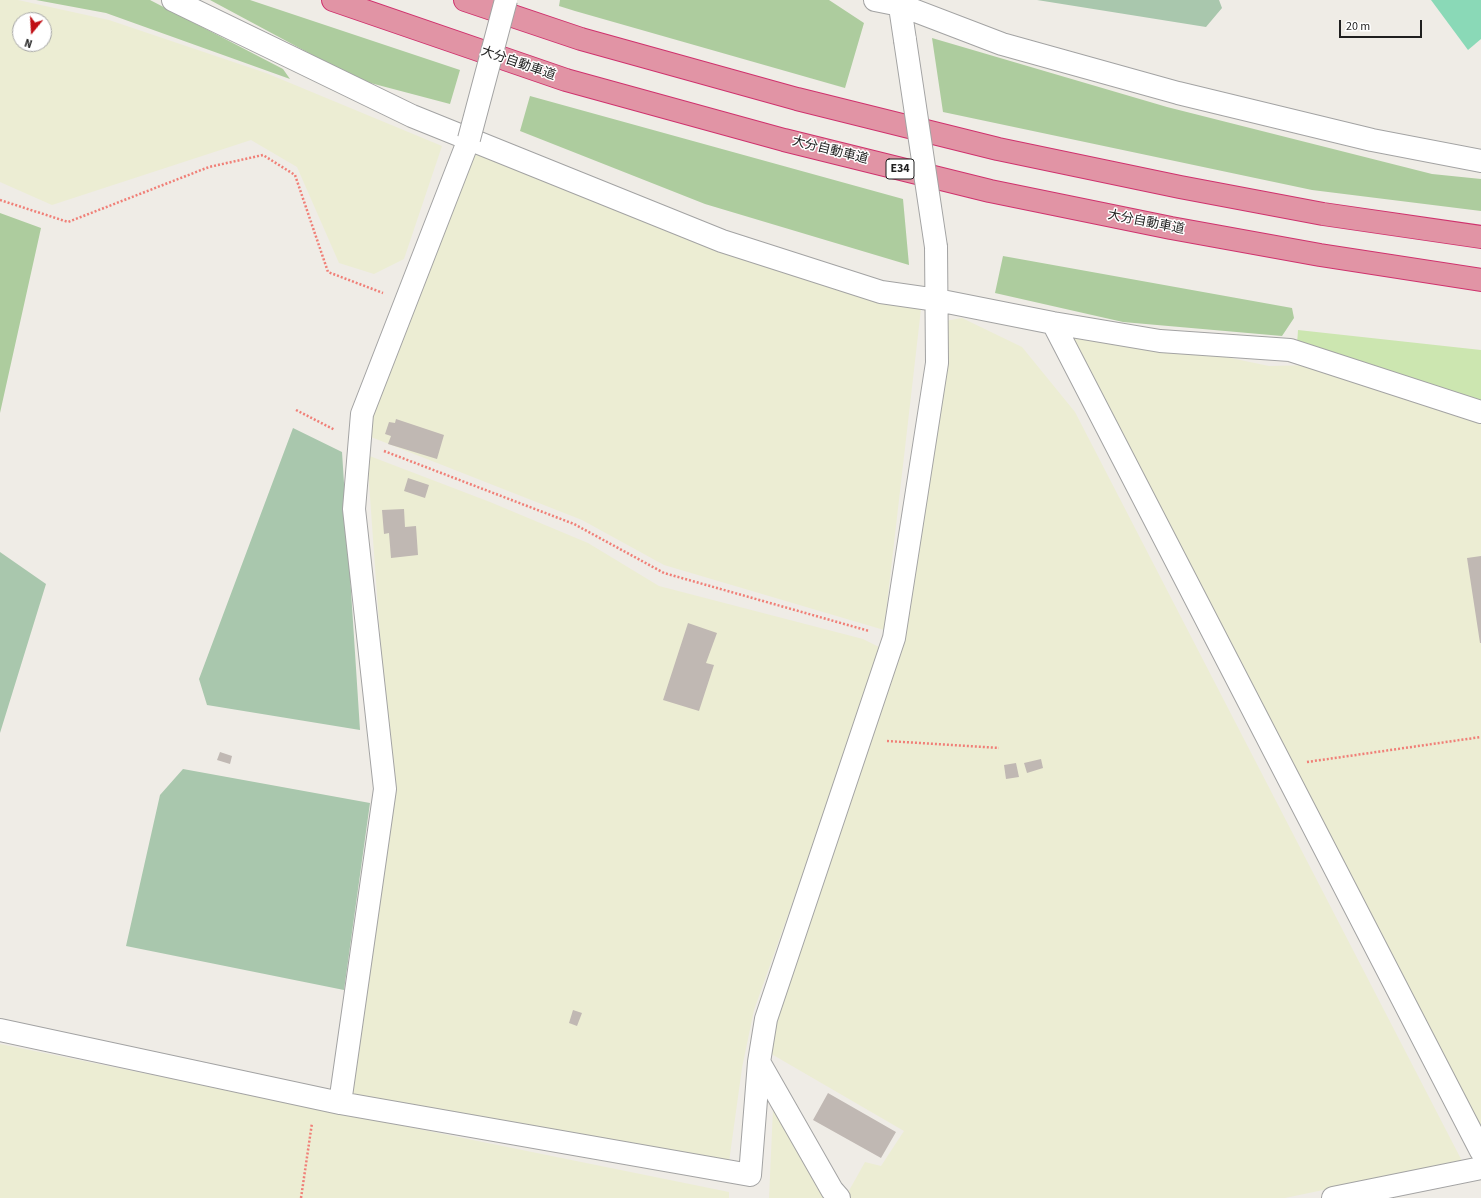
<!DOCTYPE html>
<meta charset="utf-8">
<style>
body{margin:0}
#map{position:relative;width:1481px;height:1198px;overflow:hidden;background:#efece6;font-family:"Source Sans 3",sans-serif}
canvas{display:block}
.north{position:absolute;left:12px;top:12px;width:40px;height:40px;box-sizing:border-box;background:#fff;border:1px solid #a5a5a5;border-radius:50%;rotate:198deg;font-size:11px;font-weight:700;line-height:16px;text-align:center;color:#1f1f1f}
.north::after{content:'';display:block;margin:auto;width:14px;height:18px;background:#c00f15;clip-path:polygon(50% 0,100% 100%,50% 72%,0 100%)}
.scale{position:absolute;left:1339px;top:20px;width:83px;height:18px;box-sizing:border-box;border:2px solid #1f1f1f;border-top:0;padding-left:5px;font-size:12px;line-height:14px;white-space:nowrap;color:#1f1f1f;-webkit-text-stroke:3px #fff;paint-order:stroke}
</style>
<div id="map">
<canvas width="1481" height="1198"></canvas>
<div class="north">N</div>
<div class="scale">20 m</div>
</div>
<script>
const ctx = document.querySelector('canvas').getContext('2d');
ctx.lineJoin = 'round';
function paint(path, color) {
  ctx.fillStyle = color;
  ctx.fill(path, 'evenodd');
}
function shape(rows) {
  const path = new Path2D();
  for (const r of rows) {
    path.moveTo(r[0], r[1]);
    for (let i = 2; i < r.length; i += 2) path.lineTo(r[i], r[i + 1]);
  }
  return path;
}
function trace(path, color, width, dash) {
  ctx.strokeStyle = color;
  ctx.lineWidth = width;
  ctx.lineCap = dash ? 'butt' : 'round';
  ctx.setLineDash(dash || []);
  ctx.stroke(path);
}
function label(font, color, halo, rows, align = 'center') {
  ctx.font = font + ' "Source Sans 3","Noto Sans JP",sans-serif';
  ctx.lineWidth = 3;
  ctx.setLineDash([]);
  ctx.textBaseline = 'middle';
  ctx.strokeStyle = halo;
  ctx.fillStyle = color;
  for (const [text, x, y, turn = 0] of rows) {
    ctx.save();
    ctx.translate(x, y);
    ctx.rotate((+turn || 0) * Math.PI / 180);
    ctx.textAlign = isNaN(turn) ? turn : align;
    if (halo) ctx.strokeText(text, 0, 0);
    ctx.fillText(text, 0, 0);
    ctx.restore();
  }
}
paint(shape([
 [0,0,18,0,109,20,266,73,442,146,404,259,374,274,339,263,297,167,251,140,52,205,0,182],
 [20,20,44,20,44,44,20,44],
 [473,152,875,301,921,309,884,630,664,565,582,520,371,437,370,420],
 [962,318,1022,347,1075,412,1462,1161,1285,1198,848,1198,846,1196,865,1162,881,1166,904,1131,768,1052,787,988,902,638,945,321],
 [1065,331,1202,352,1269,366,1312,365,1481,422,1481,1133],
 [367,455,490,502,588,543,659,586,863,639,879,647,880,658,754,1010,742,1068,729,1162,349,1097,391,791],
 [0,1044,729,1192,729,1198,0,1198],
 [773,1109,824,1191,830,1198,769,1198]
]), '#ecedd3');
paint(shape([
 [1298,330,1481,350,1481,403,1297,345]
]), '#cce6b0');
paint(shape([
 [36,0,150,0,283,69,290,79,106,13],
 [210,0,250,0,460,70,450,104,359,80],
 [560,0,829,0,864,23,845,88,575,11,559,6],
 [932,38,1167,107,1432,174,1481,179,1481,211,1312,190,943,112],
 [530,96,903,199,909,265,705,204,520,131],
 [0,213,41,228,0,413],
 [1003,256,1292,308,1294,318,1282,336,1123,322,995,293]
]), '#adcc9e');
paint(shape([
 [1037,0,1219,0,1222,8,1206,27],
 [293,428,342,452,360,730,207,705,199,679],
 [0,552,46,584,0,733],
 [183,769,370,803,344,990,126,946,160,795]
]), '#a9c7ad');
paint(shape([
 [1431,0,1481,0,1481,39,1468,50]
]), '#8ad9b7');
paint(shape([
 [396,419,444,435,437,459,388,444,391,436,385,434,389,422,395,423],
 [408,478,429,485,425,498,404,491],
 [404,509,405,527,416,526,418,555,391,558,389,533,384,534,382,510],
 [1481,556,1481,643,1480,643,1467,558],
 [688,623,717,633,706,663,714,665,699,711,663,700],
 [220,752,232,756,230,764,217,760],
 [1041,759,1043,768,1027,773,1024,763],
 [1016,763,1019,777,1006,779,1004,765],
 [573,1010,582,1013,577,1026,569,1023],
 [828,1093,896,1132,881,1158,813,1120]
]), '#c0b8b3');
const street = shape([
 [173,0,412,116,722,241,881,292,937,300,1053,323,1160,341,1290,350,1481,412],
 [875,0,900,5,1002,44,1178,93,1372,140,1481,161],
 [899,0,905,40],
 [1053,323,1481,1151],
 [0,1030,340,1103,750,1175,759,1062,766,1019,894,638,937,363,936,247],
 [759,1062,832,1190,839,1198],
 [340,1103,385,789,354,509,362,414,469,139],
 [1333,1198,1481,1168]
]);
const highway = shape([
 [333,0,566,80,784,140,990,191,1171,228,1320,255,1481,280],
 [465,0,581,39,797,99,998,149,1180,187,1323,214,1481,237]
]);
trace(street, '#a3a3a3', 24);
trace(highway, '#cf326d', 24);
trace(shape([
 [0,200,68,222,209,167,263,155,295,175,328,272,383,293],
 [296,410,335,430],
 [384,451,574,524,664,573,869,631],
 [887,741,999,748],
 [1307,762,1481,737],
 [301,1198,312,1123]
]), '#f07f77', 2.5, [2, 2]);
trace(street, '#fff', 22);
trace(highway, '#e194a5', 22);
const streetBridge = shape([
 [905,40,936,247],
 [469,139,506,0]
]);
trace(streetBridge, '#a3a3a3', 24, []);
trace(streetBridge, '#fff', 22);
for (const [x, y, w] of [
 [900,169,28]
]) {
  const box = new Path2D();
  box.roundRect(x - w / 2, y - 10, w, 20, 3);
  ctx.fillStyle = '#fff';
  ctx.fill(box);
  trace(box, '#1f1f1f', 1);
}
label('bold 12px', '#1f1f1f', null, [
 ["E34",900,169]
]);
label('13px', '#1f1f1f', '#fff', [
 ["大分自動車道",518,64,19],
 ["大分自動車道",830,151,14],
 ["大分自動車道",1146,223,11]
]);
</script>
